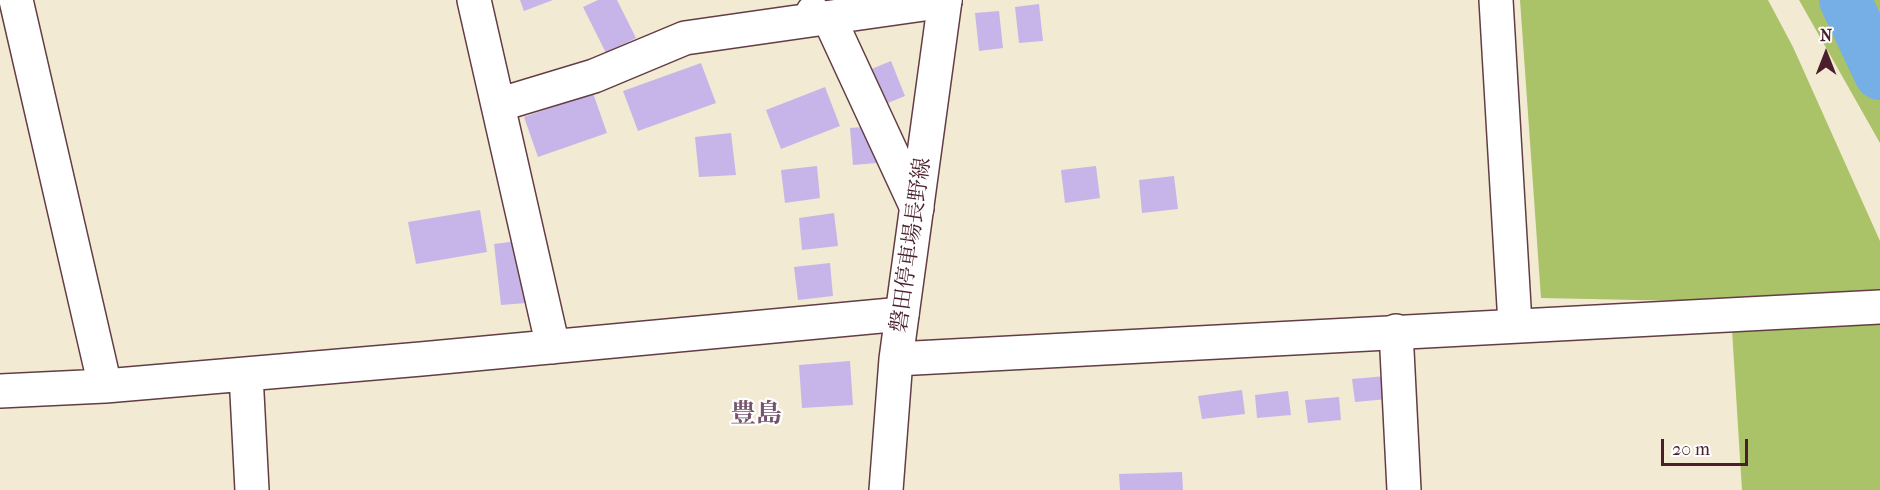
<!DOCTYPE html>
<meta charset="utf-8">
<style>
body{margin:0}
#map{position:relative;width:1880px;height:490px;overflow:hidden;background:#f3ead3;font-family:"IM FELL French Canon",serif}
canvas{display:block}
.north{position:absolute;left:1796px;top:24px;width:60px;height:60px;-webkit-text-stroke:4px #fff;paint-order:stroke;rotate:0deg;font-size:16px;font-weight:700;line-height:24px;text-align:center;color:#4a1f2b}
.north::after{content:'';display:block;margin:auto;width:21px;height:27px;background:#4a1f2b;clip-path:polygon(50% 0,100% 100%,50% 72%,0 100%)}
.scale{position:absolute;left:1661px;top:439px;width:87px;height:27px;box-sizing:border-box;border:3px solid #4a1f2b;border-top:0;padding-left:8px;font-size:18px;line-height:21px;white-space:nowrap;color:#4a1f2b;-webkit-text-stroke:4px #fff;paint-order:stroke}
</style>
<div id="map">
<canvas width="1880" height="490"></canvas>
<div class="north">N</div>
<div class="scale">20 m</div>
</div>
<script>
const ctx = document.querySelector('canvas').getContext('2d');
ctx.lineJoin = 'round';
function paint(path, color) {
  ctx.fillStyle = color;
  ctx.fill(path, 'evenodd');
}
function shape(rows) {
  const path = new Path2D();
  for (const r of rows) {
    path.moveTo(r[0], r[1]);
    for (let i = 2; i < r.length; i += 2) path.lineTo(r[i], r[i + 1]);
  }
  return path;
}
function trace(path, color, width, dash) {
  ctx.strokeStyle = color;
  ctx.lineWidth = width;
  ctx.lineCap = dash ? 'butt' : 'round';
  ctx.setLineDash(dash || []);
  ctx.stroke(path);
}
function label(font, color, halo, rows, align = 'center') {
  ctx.font = font + ' "IM FELL French Canon","Noto Serif JP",serif';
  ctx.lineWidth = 4.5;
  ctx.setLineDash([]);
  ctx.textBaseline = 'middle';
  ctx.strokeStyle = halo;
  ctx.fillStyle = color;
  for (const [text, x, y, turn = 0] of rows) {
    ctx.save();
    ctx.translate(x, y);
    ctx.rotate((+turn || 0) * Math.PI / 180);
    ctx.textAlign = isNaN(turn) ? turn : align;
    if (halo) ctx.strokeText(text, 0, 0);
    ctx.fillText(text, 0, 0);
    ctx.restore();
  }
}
paint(shape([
 [1520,0,1768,0,1793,47,1880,241,1880,305,1541,298],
 [1799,0,1880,0,1880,143],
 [1880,307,1880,490,1742,490,1731,314]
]), '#aac268');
trace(shape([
 [1845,0,1880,74]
]), '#75afe6', 52);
paint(shape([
 [520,0,553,0,524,11],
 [598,0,617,0,636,38,606,53,583,7],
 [1039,4,1043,41,1019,43,1015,7],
 [999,11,1003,48,979,51,975,13],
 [891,61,905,96,883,105,869,70],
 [701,63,716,103,638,131,623,91],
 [825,87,840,126,781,149,766,110],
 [593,93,607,133,538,157,524,117],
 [874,126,877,163,853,165,850,128],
 [731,133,736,175,699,177,695,137],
 [817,166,820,198,785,203,781,170],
 [1096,166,1100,198,1065,203,1061,170],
 [1174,176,1178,209,1142,213,1139,180],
 [480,210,487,252,416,264,408,222],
 [834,213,838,246,802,250,799,218],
 [518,241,526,303,501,305,494,244],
 [830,263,833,296,798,300,794,267],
 [850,361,853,405,802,408,799,365],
 [1386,376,1388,399,1355,402,1352,379],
 [1242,390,1245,414,1202,419,1198,396],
 [1288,391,1291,415,1257,418,1255,395],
 [1339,397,1341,420,1308,423,1305,400],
 [1182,472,1183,490,1120,490,1119,474]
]), '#c7b5e9');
const street = shape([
 [16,0,105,386],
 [474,0,553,347],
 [1496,0,1515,324],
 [813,12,818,19,945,1],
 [829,18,917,208],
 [498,105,594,76,685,38,818,19],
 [1396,331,1404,490],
 [246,374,252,490],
 [0,391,105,386,421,359,902,314]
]);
const secondary = shape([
 [896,359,1880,307],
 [886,490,896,359,945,0]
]);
trace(street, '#633d44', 36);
trace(secondary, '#633d44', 36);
trace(street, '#fff', 33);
trace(secondary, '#fff', 33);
label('22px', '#4a1f2b', '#fff', [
 ["磐田停車場長野線",912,245,-82]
]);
label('bold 26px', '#76546e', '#fff', [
 ["豊島",756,416]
]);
</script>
